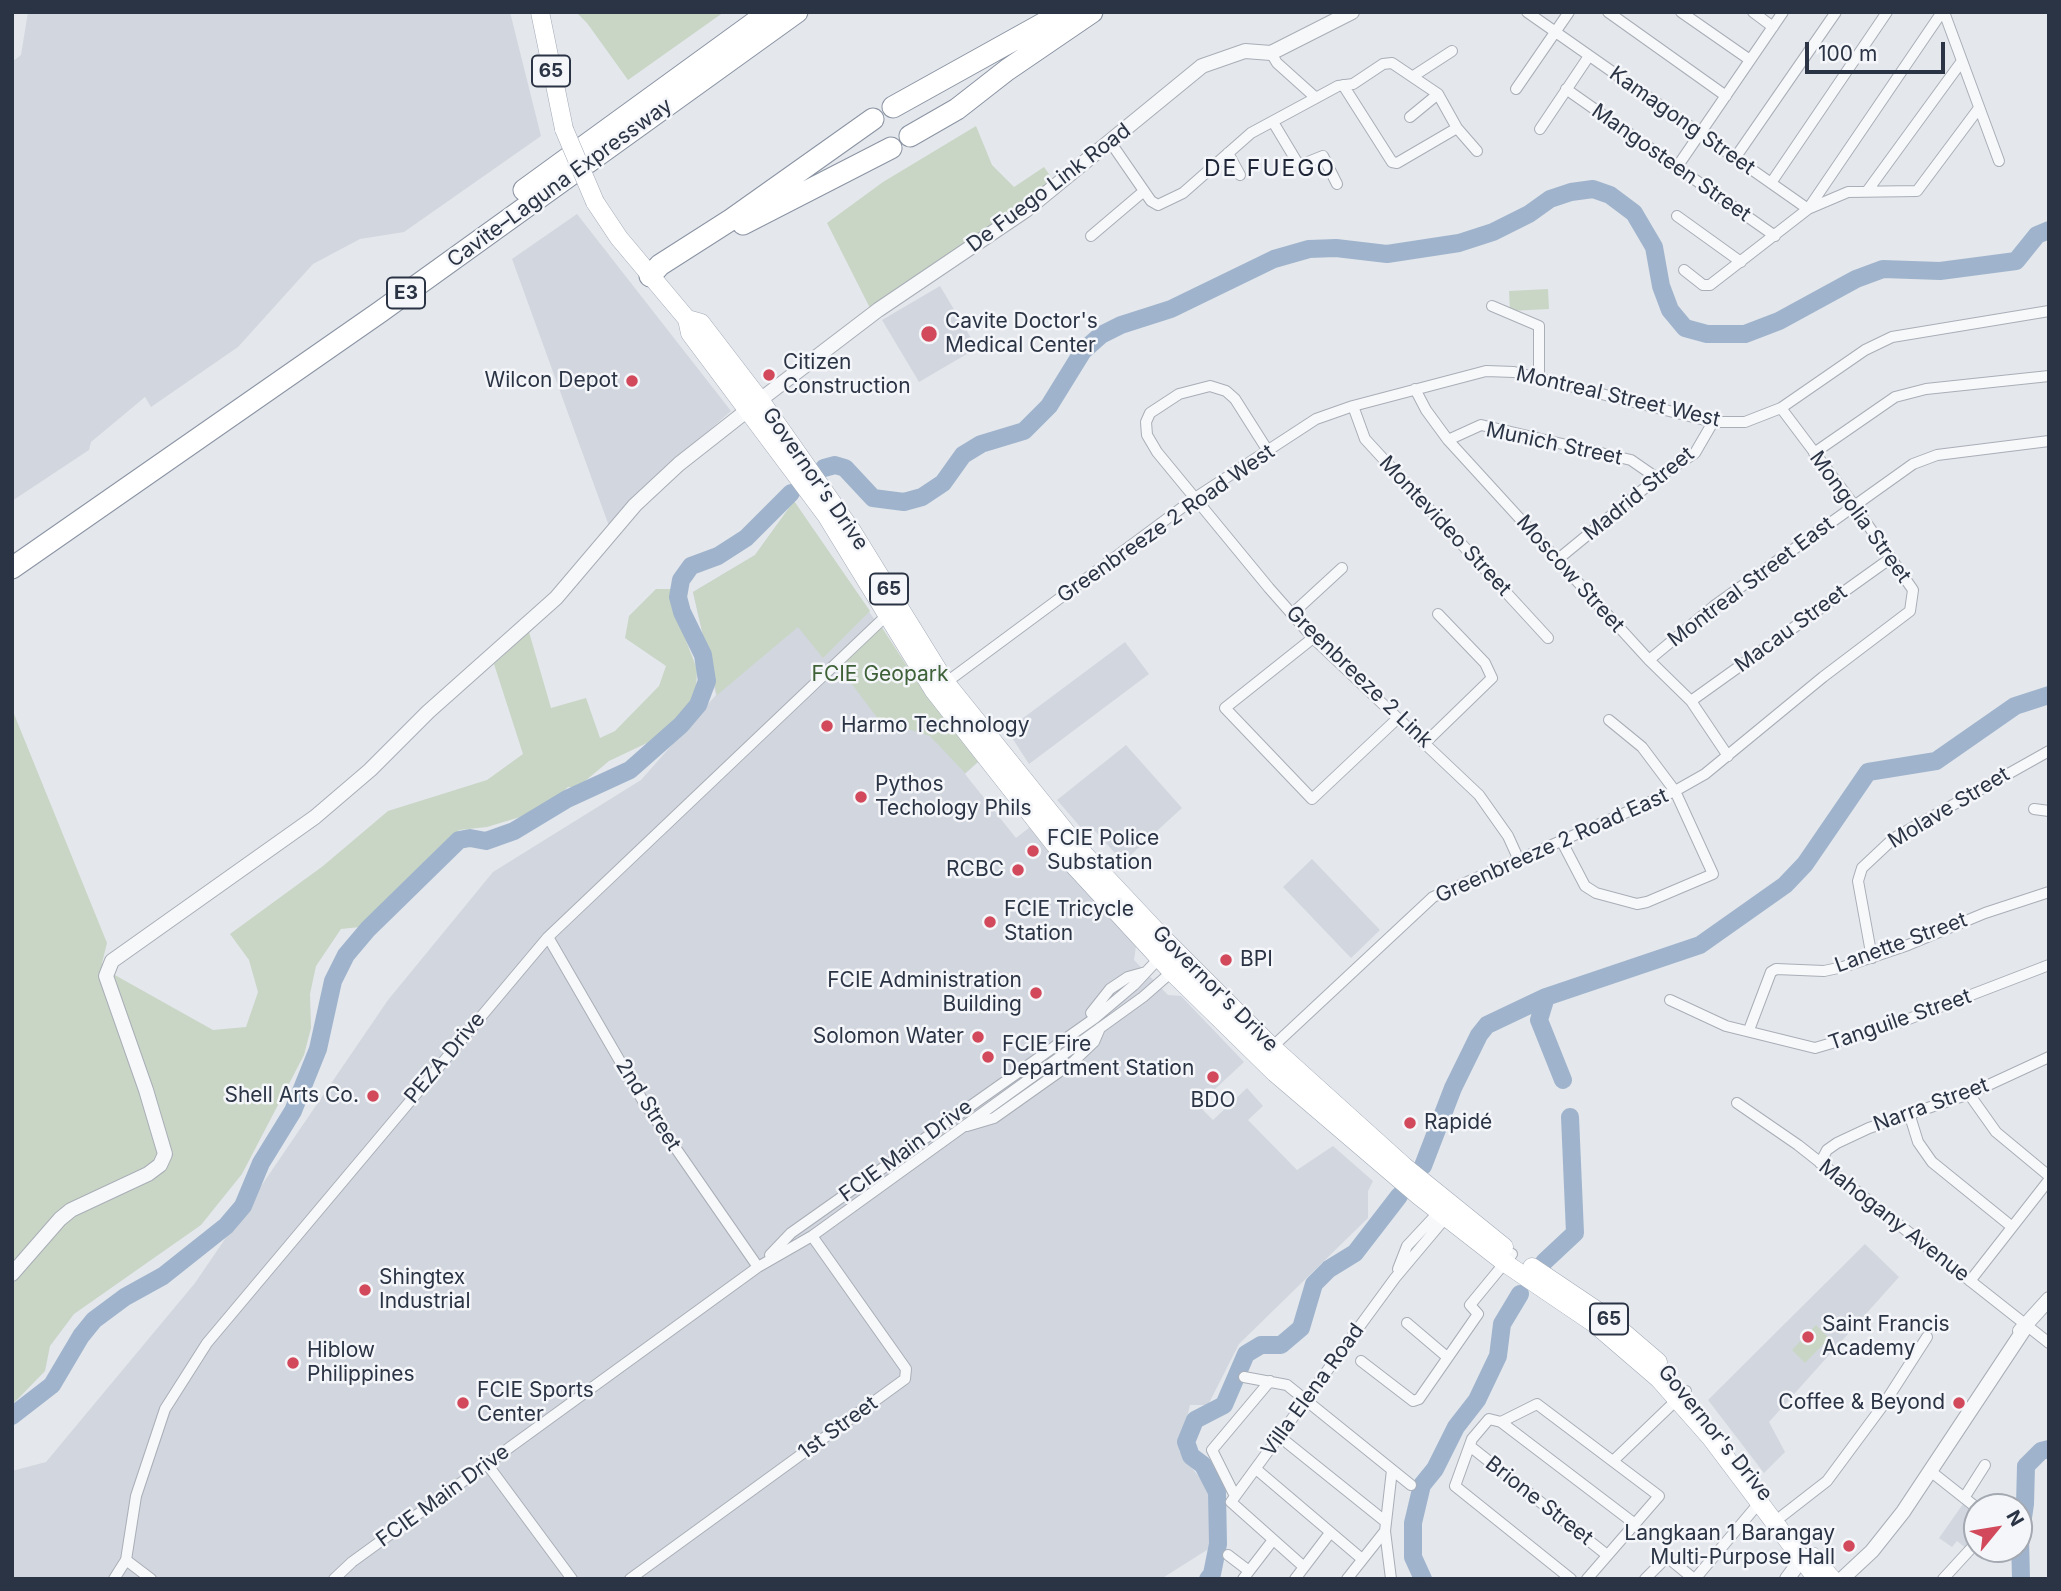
<!DOCTYPE html>
<meta charset="utf-8">
<style>
body{margin:0}
#map{position:relative;width:2061px;height:1591px;overflow:hidden;background:#e4e7ec;font-family:Inter,sans-serif}
canvas{display:block}
.frame{position:absolute;inset:0;border:14px solid #2b3445;pointer-events:none}
.north{position:absolute;left:1963px;top:1493px;width:70px;height:70px;box-sizing:border-box;background:#f4f6f9;border:2px solid #a4a8b1;border-radius:50%;rotate:60deg;font-size:19px;font-weight:700;line-height:28px;text-align:center;color:#2b3445}
.north::after{content:'';display:block;margin:auto;width:24px;height:32px;background:#d1495b;clip-path:polygon(50% 0,100% 100%,50% 72%,0 100%)}
.scale{position:absolute;left:1805px;top:42px;width:140px;height:32px;box-sizing:border-box;border:4px solid #2b3445;border-top:0;padding-left:9px;font-size:21px;line-height:24px;white-space:nowrap;color:#2b3445;-webkit-text-stroke:5px #f4f6f9;paint-order:stroke}
</style>
<div id="map">
<canvas width="2061" height="1591"></canvas>
<div class="frame"></div>
<div class="north">N</div>
<div class="scale">100 m</div>
</div>
<script>
const ctx = document.querySelector('canvas').getContext('2d');
ctx.lineJoin = 'round';
function paint(path, color) {
  ctx.fillStyle = color;
  ctx.fill(path, 'evenodd');
}
function shape(rows) {
  const path = new Path2D();
  for (const r of rows) {
    path.moveTo(r[0], r[1]);
    for (let i = 2; i < r.length; i += 2) path.lineTo(r[i], r[i + 1]);
  }
  return path;
}
function trace(path, color, width, dash) {
  ctx.strokeStyle = color;
  ctx.lineWidth = width;
  ctx.lineCap = dash ? 'butt' : 'round';
  ctx.setLineDash(dash || []);
  ctx.stroke(path);
}
function label(font, color, halo, rows, align = 'center') {
  ctx.font = font + ' Inter,sans-serif';
  ctx.lineWidth = 5;
  ctx.setLineDash([]);
  ctx.textBaseline = 'middle';
  ctx.strokeStyle = halo;
  ctx.fillStyle = color;
  for (const [text, x, y, turn = 0] of rows) {
    ctx.save();
    ctx.translate(x, y);
    ctx.rotate((+turn || 0) * Math.PI / 180);
    ctx.textAlign = isNaN(turn) ? turn : align;
    if (halo) ctx.strokeText(text, 0, 0);
    ctx.fillText(text, 0, 0);
    ctx.restore();
  }
}
paint(shape([
 [28,12,510,12,541,136,404,232,360,239,313,264,238,347,151,407,145,397,91,442,89,450,12,501,12,62,21,55],
 [577,214,731,411,669,466,609,526,512,259],
 [940,286,977,348,919,382,882,320],
 [794,501,927,697,978,762,965,774,1016,838,1030,827,1136,946,1134,960,1168,995,1181,996,1244,1062,1198,1105,1213,1120,1247,1088,1263,1106,1248,1120,1297,1170,1333,1146,1373,1181,1368,1191,1368,1218,1239,1344,1208,1405,1190,1405,1179,1451,1215,1498,1210,1548,1161,1579,12,1579,12,1471,46,1462,195,1283,388,1000,493,872,641,780,716,695,693,592,755,555],
 [1125,642,1149,674,1029,764,1007,730],
 [1126,745,1182,808,1123,862,1095,831,1089,837,1057,800],
 [1312,859,1380,930,1351,958,1283,887],
 [1865,1244,1899,1277,1769,1422,1785,1452,1764,1473,1708,1400],
 [1963,1504,1977,1514,1977,1536,1967,1549,1957,1541,1952,1547,1939,1538]
]), '#d2d6de');
paint(shape([
 [576,12,724,12,628,80,587,23],
 [976,126,992,165,1014,187,1044,167,1056,184,871,310,827,223,883,182],
 [1548,289,1549,309,1510,311,1509,291],
 [794,501,870,611,823,658,798,627,717,695,693,592,755,555],
 [656,589,672,589,676,615,697,669,696,692,678,724,668,733,609,761,578,787,568,787,543,810,487,827,459,830,374,917,360,927,341,929,316,966,310,994,311,1028,304,1055,242,1174,201,1225,74,1314,50,1346,45,1371,12,1405,12,709,107,943,102,963,113,974,213,1030,246,1027,258,992,249,960,230,934,323,866,388,811,487,780,523,754,494,664,529,632,551,708,586,698,600,738,615,731,659,686,666,666,625,638,629,616],
 [881,626,927,697,978,762,965,773,930,736,879,720,839,667],
 [1816,1325,1829,1338,1805,1363,1792,1350]
]), '#c9d6c5');
trace(shape([
 [824,468,835,465,845,468,873,498,904,502,922,497,943,483,963,455,981,444,1024,431,1049,406,1083,351,1101,335,1121,325,1171,309,1274,259,1309,249,1336,248,1387,254,1459,243,1493,232,1529,214,1550,199,1571,192,1593,189,1610,195,1634,213,1654,247,1661,286,1670,310,1685,328,1707,334,1745,334,1779,321,1856,279,1883,269,1940,271,2016,261,2037,235,2049,230],
 [1546,997,1539,1020,1563,1080],
 [1423,1166,1453,1088,1479,1035,1487,1025,1546,997,1700,945,1785,885,1805,864,1868,772,1936,761,2015,706,2049,695],
 [1544,1262,1575,1233,1570,1117],
 [12,1416,52,1385,81,1336,94,1320,125,1297,163,1276,226,1226,243,1206,261,1163,293,1111,318,1049,333,981,346,955,368,929,459,840,470,838,486,841,514,831,567,799,630,770,681,725,698,705,707,681,703,655,682,612,678,597,681,580,691,566,718,556,746,538,791,493],
 [1208,1579,1212,1574,1218,1544,1217,1492,1203,1465,1191,1456,1186,1442,1195,1420,1224,1405,1246,1354,1261,1345,1281,1345,1301,1328,1314,1284,1329,1269,1355,1253,1399,1196],
 [1423,1579,1413,1557,1413,1523,1422,1485,1435,1469,1456,1427,1477,1400,1498,1356,1502,1324,1520,1294],
 [2021,1579,2020,1538,2025,1504,2026,1466,2041,1451,2049,1449]
]), '#9fb4cc', 18);
const minor = shape([
 [1527,12,1808,209,1942,12],
 [1608,12,1726,96],
 [1681,12,1750,60],
 [1753,12,1773,27],
 [1944,12,1999,161],
 [1271,53,1277,63,1316,98],
 [1415,75,1452,51],
 [1516,89,1569,12],
 [1566,89,1775,236],
 [1410,117,1438,94],
 [1273,122,1297,162,1303,164,1323,156,1337,184],
 [1457,128,1477,151],
 [1540,129,1589,56],
 [1111,143,1151,201,1158,205,1183,193,1251,133,1338,86,1353,84,1383,64,1392,63,1438,94,1457,128,1397,163,1392,162,1343,85],
 [1228,153,1240,175],
 [1735,158,1836,12],
 [1677,167,1783,12],
 [1771,183,1887,12],
 [1868,190,1962,61],
 [1677,216,1741,262],
 [1091,236,1144,191],
 [1684,270,1703,285,1710,285,1808,209,1848,192,1917,191,1979,108],
 [1492,306,1539,326,1539,378],
 [1415,389,1426,410,1448,440,1649,660,1691,701,1728,756],
 [1353,406,1365,439,1548,638],
 [1448,440,1481,425,1631,460,1657,478],
 [1268,451,1235,399,1226,391,1210,386,1179,394,1150,413,1146,422,1147,435,1157,452,1269,588,1313,638,1479,795,1508,836,1518,858],
 [1814,453,1895,397,1926,389,2049,376],
 [1557,560,1657,478,1695,453,1713,422],
 [1292,614,1342,568],
 [1313,638,1225,708,1312,799,1398,718],
 [1649,660,1714,606,1913,464,1937,455,2049,441],
 [944,684,1195,498,1316,419,1353,406,1486,371,1514,372,1713,422,1745,422,1781,408,1865,350,1892,337,2049,311],
 [1691,701,1891,558],
 [1426,742,1492,678,1485,663,1438,614],
 [2034,809,2049,811],
 [1561,840,1585,886,1596,893,1637,904,1647,902,1713,874,1675,791,1642,747,1609,720],
 [548,937,643,1101,758,1267],
 [1872,958,1858,881,1862,868,1894,838,2049,751],
 [1670,1000,1726,1026,1815,1048,1893,1025,2049,965],
 [1091,1013,1110,989,1128,977,1146,972],
 [1749,1030,1771,972,1776,969,1824,971,1843,967,1908,945,1985,913,2049,892],
 [1269,1050,1433,897,1675,791,1705,774,1823,677,1910,611,1913,590,1854,505,1781,408],
 [1969,1094,1996,1132,2049,1176],
 [1737,1103,1798,1145,2049,1343],
 [1909,1113,1918,1142,1932,1162,2011,1226],
 [967,1126,994,1118,1073,1062,1094,1042,1100,1028],
 [1820,1163,1827,1150,1837,1143,1869,1128,1969,1094,2049,1057],
 [770,1255,791,1233,1095,1018,1134,985,1162,955],
 [1398,1269,1407,1246,1435,1216,1442,1215],
 [1970,1281,2049,1180],
 [1407,1323,1447,1357],
 [1361,1361,1413,1401,1419,1399,1478,1314,1470,1305,1512,1254],
 [1244,1377,1287,1385,1411,1485],
 [1501,1422,1635,1524],
 [1280,1437,1386,1522],
 [1471,1447,1607,1555],
 [1614,1460,1686,1391],
 [487,1464,572,1579],
 [1256,1469,1362,1559],
 [1929,1470,1977,1508],
 [1235,1496,1212,1450,1270,1381],
 [1964,1498,1985,1465],
 [1782,1516,1827,1481,1884,1404,1927,1337],
 [1228,1555,1249,1571],
 [126,1560,151,1579],
 [1304,1567,1231,1502,1395,1278,1442,1222,1444,1213],
 [114,1579,126,1560,136,1496,165,1409,207,1343,548,937,888,614],
 [334,1579,352,1562,758,1267,812,1236,1143,997,1175,969],
 [630,1579,905,1379,906,1369,812,1236],
 [1243,1579,1273,1540],
 [1295,1579,1330,1533],
 [1347,1579,1385,1531],
 [1391,1579,1385,1531,1392,1470],
 [1571,1579,1455,1486,1472,1439,1489,1419,1501,1422,1537,1404,1659,1496,1587,1579],
 [1645,1579,1667,1557,1694,1579],
 [1695,1579,1759,1503],
 [1943,1579,1977,1542]
]);
const tertiary = shape([
 [760,400,878,310,1026,210,1202,66,1245,51,1271,53,1352,12],
 [12,1274,60,1219,71,1210,148,1174,160,1165,165,1154,146,1090,106,976,112,961,315,817,370,770,428,712,556,598,635,505,679,464,749,409],
 [2020,1331,2049,1299],
 [1787,1579,1801,1560],
 [1842,1579,1872,1551,1903,1512,2027,1325]
]);
const primary = shape([
 [540,12,564,129],
 [595,202,619,238,687,319,690,333,826,515,934,691,1055,845,1172,972,1275,1073,1419,1196,1505,1263,1595,1324,1659,1379,1711,1438,1817,1579],
 [687,319,701,323,760,400,852,531,946,683,1082,852,1161,936,1272,1047,1405,1167,1504,1247],
 [1532,1267,1602,1314,1658,1362],
 [1812,1556,1832,1579]
]);
const motorway = shape([
 [893,107,1064,12],
 [910,136,957,109,1007,70,1092,12],
 [524,190,769,12],
 [743,224,891,148],
 [650,276,660,265,732,219,873,119],
 [12,568,380,312,797,12]
]);
trace(minor, '#a9aeb7', 12);
trace(tertiary, '#a9aeb7', 16);
trace(primary, '#a3abb8', 19);
trace(motorway, '#8b94a3', 23);
trace(minor, '#f7f8fa', 10);
trace(tertiary, '#f7f8fa', 14);
trace(primary, '#fff', 18);
trace(motorway, '#fff', 21);
const primaryBridge = shape([
 [564,129,595,202]
]);
trace(primaryBridge, '#a3abb8', 19, []);
trace(primaryBridge, '#fff', 18);
for (const [x, y, r, color] of [
 [929,334,9,"#d1495b"],
 [769,375,7,"#d1495b"],
 [632,381,7,"#d1495b"],
 [827,726,7,"#d1495b"],
 [861,797,7,"#d1495b"],
 [1033,851,7,"#d1495b"],
 [1018,870,7,"#d1495b"],
 [990,922,7,"#d1495b"],
 [1226,960,7,"#d1495b"],
 [1036,993,7,"#d1495b"],
 [978,1037,7,"#d1495b"],
 [988,1057,7,"#d1495b"],
 [1213,1077,7,"#d1495b"],
 [373,1096,7,"#d1495b"],
 [1410,1123,7,"#d1495b"],
 [365,1290,7,"#d1495b"],
 [1808,1337,7,"#d1495b"],
 [293,1363,7,"#d1495b"],
 [463,1403,7,"#d1495b"],
 [1959,1403,7,"#d1495b"],
 [1849,1546,7,"#d1495b"]
]) {
  const dot = new Path2D();
  dot.arc(x, y, r, 0, 2 * Math.PI);
  ctx.fillStyle = color;
  ctx.fill(dot);
  trace(dot, '#f4f6f9', 2.5);
}
for (const [x, y, w] of [
 [551,71,38],
 [406,293,38],
 [889,589,38],
 [1609,1319,38]
]) {
  const box = new Path2D();
  box.roundRect(x - w / 2, y - 15.5, w, 31, 5);
  ctx.fillStyle = '#f4f6f9';
  ctx.fill(box);
  trace(box, '#2b3445', 2);
}
label('bold 19px', '#2b3445', null, [
 ["65",551,71],
 ["E3",406,293],
 ["65",889,589],
 ["65",1609,1319]
]);
label('21px', '#2b3445', '#f4f6f9', [
 ["Kamagong Street",1682,121,35],
 ["Mangosteen Street",1671,163,35],
 ["Cavite–Laguna Expressway",560,183,-36],
 ["De Fuego Link Road",1049,188,-37],
 ["Montreal Street West",1618,397,13],
 ["Munich Street",1554,444,12],
 ["Governor's Drive",815,479,55],
 ["Madrid Street",1639,494,-39],
 ["Mongolia Street",1860,517,54],
 ["Greenbreeze 2 Road West",1166,524,-35],
 ["Montevideo Street",1445,526,47],
 ["Moscow Street",1570,574,48],
 ["Montreal Street East",1751,582,-37],
 ["Macau Street",1791,629,-36],
 ["Greenbreeze 2 Link",1359,677,44],
 ["Molave Street",1949,808,-31],
 ["Greenbreeze 2 Road East",1552,846,-24],
 ["Lanette Street",1901,943,-20],
 ["Governor's Drive",1215,989,45],
 ["Tanguile Street",1900,1020,-19],
 ["PEZA Drive",445,1058,-50],
 ["2nd Street",648,1105,58],
 ["Narra Street",1931,1105,-20],
 ["FCIE Main Drive",906,1151,-36],
 ["Mahogany Avenue",1894,1221,38],
 ["Villa Elena Road",1313,1390,-54],
 ["1st Street",838,1428,-36],
 ["Governor's Drive",1715,1433,51],
 ["FCIE Main Drive",443,1496,-36],
 ["Brione Street",1539,1501,38]
]);
label('21px', '#2b3445', '#f4f6f9', [
 ["Cavite Doctor's",945,322],
 ["Medical Center",945,346],
 ["Citizen",783,363],
 ["Construction",783,387],
 ["Wilcon Depot",618,381,"right"],
 ["Harmo Technology",841,726],
 ["Pythos",875,785],
 ["Techology Phils",875,809],
 ["FCIE Police",1047,839],
 ["Substation",1047,863],
 ["RCBC",1004,870,"right"],
 ["FCIE Tricycle",1004,910],
 ["Station",1004,934],
 ["BPI",1240,960],
 ["FCIE Administration",1022,981,"right"],
 ["Building",1022,1005,"right"],
 ["Solomon Water",964,1037,"right"],
 ["FCIE Fire",1002,1045],
 ["Department Station",1002,1069],
 ["Shell Arts Co.",359,1096,"right"],
 ["BDO",1213,1101,"center"],
 ["Rapidé",1424,1123],
 ["Shingtex",379,1278],
 ["Industrial",379,1302],
 ["Saint Francis",1822,1325],
 ["Academy",1822,1349],
 ["Hiblow",307,1351],
 ["Philippines",307,1375],
 ["FCIE Sports",477,1391],
 ["Center",477,1415],
 ["Coffee & Beyond",1945,1403,"right"],
 ["Langkaan 1 Barangay",1835,1534,"right"],
 ["Multi-Purpose Hall",1835,1558,"right"]
], 'left');
label('21px', '#3f6138', '#f4f6f9', [
 ["FCIE Geopark",880,675]
]);
ctx.letterSpacing = '2px';
label('23px', '#1d2536', '#f4f6f9', [
 ["DE FUEGO",1270,169]
]);
ctx.letterSpacing = '0px';
</script>
